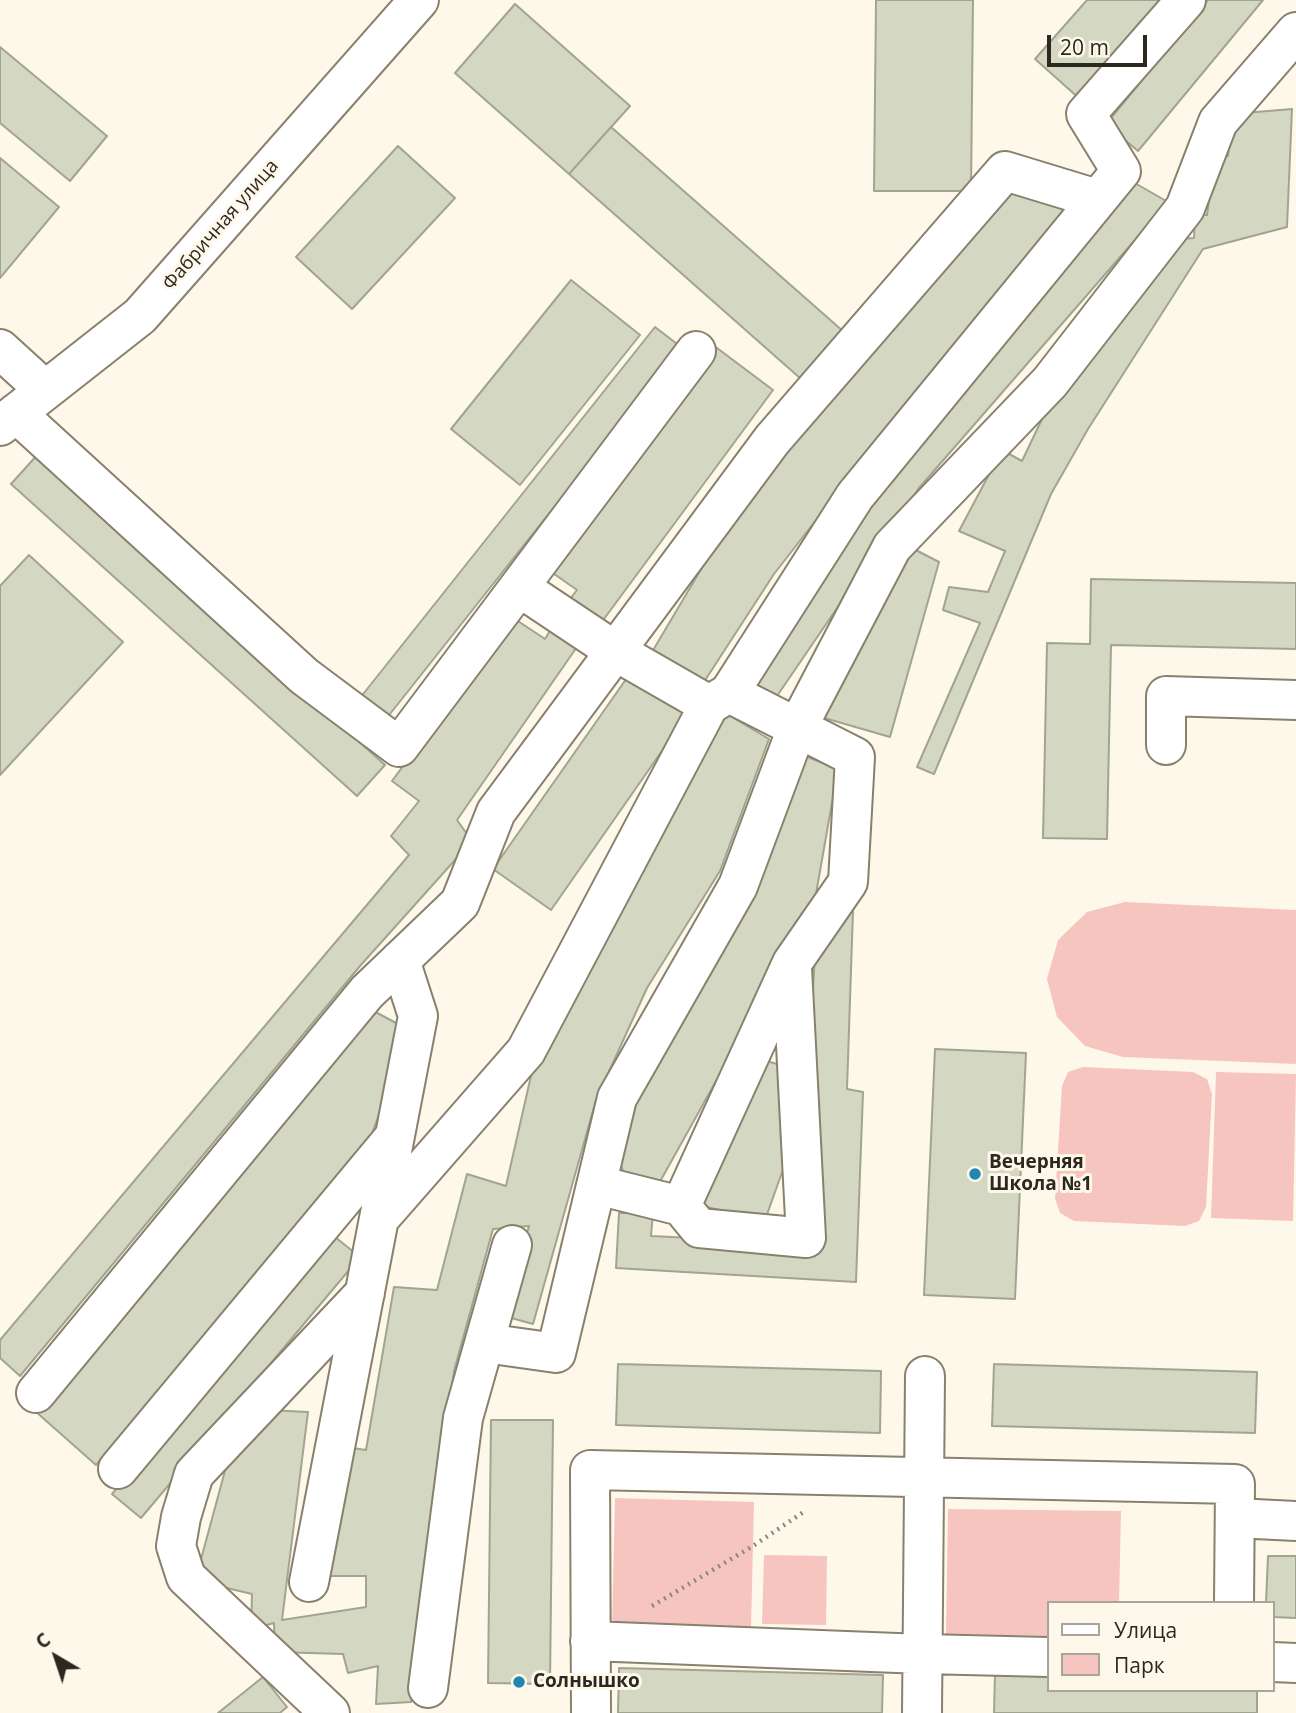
<!DOCTYPE html>
<meta charset="utf-8">
<style>
body{margin:0}
#map{position:relative;width:1296px;height:1713px;overflow:hidden;background:#fef8eb;font-family:"Open Sans",sans-serif}
canvas{display:block}
.legend{position:absolute;left:1047px;top:1601px;width:228px;height:91px;box-sizing:border-box;background:#fef8eb;border:2px solid #aaa59a;margin:0;padding:9px 12px;list-style:none;font-size:21px;color:#2c2820}
.legend li{display:flex;align-items:center;gap:14px;height:35px}
.legend b{width:35px;border:2px solid #aaa59a}
.north{position:absolute;left:21px;top:1622px;width:70px;height:70px;-webkit-text-stroke:5px #fef8eb;paint-order:stroke;rotate:321deg;font-size:19px;font-weight:700;line-height:28px;text-align:center;color:#2c2820}
.north::after{content:'';display:block;margin:auto;width:24px;height:32px;background:#2c2820;clip-path:polygon(50% 0,100% 100%,50% 72%,0 100%)}
.scale{position:absolute;left:1047px;top:35px;width:100px;height:32px;box-sizing:border-box;border:4px solid #2c2820;border-top:0;padding-left:9px;font-size:21px;line-height:24px;white-space:nowrap;color:#2c2820;-webkit-text-stroke:5px #fef8eb;paint-order:stroke}
</style>
<div id="map">
<canvas width="1296" height="1713"></canvas>
<ul class="legend">
<li><b style="height:9px;background:#fff"></b>Улица</li>
<li><b style="height:19px;background:#f6c5bf"></b>Парк</li>
</ul>
<div class="north">С</div>
<div class="scale">20 m</div>
</div>
<script>
const ctx = document.querySelector('canvas').getContext('2d');
ctx.lineJoin = 'round';
function paint(path, color) {
  ctx.fillStyle = color;
  ctx.fill(path, 'evenodd');
}
function shape(rows) {
  const path = new Path2D();
  for (const r of rows) {
    path.moveTo(r[0], r[1]);
    for (let i = 2; i < r.length; i += 2) path.lineTo(r[i], r[i + 1]);
  }
  return path;
}
function trace(path, color, width, dash) {
  ctx.strokeStyle = color;
  ctx.lineWidth = width;
  ctx.lineCap = dash ? 'butt' : 'round';
  ctx.setLineDash(dash || []);
  ctx.stroke(path);
}
function label(font, color, halo, rows, align = 'center') {
  ctx.font = font + ' "Open Sans",sans-serif';
  ctx.lineWidth = 6;
  ctx.setLineDash([]);
  ctx.textBaseline = 'middle';
  ctx.strokeStyle = halo;
  ctx.fillStyle = color;
  for (const [text, x, y, turn = 0] of rows) {
    ctx.save();
    ctx.translate(x, y);
    ctx.rotate((+turn || 0) * Math.PI / 180);
    ctx.textAlign = isNaN(turn) ? turn : align;
    if (halo) ctx.strokeText(text, 0, 0);
    ctx.fillText(text, 0, 0);
    ctx.restore();
  }
}
paint(shape([
 [1125,902,1296,910,1296,1064,1123,1057,1085,1046,1057,1017,1047,979,1058,940,1087,912],
 [1083,1067,1193,1072,1207,1079,1212,1094,1206,1207,1199,1221,1185,1226,1074,1221,1060,1213,1055,1199,1062,1086,1068,1072],
 [1216,1072,1296,1074,1293,1221,1211,1218],
 [615,1498,754,1502,751,1628,612,1625],
 [948,1509,1121,1511,1119,1603,1049,1603,1049,1636,946,1634],
 [764,1555,827,1556,826,1625,762,1624]
]), '#f6c5bf');
const building = shape([
 [876,0,973,0,971,191,874,191,876,0],
 [1087,0,1170,0,1081,100,1035,59,1087,0],
 [1208,0,1263,0,1138,151,1106,124,1208,0],
 [515,4,630,106,569,174,455,73,515,4],
 [0,47,107,136,70,181,0,123,0,47],
 [1292,109,1287,227,1203,249,1088,429,1051,494,934,774,917,767,980,623,943,610,949,587,988,592,1005,551,959,531,1002,450,1022,461,1053,396,1170,240,1194,238,1195,214,1207,215,1215,157,1228,156,1232,114,1292,109],
 [611,127,844,332,801,379,569,174,611,127],
 [398,146,455,198,352,309,296,257,398,146],
 [0,158,59,207,0,278,0,158],
 [1133,182,1168,202,919,488,777,696,744,677,902,464,1133,182],
 [1001,187,1044,192,1068,215,845,483,774,574,702,685,652,652,726,527,1001,187],
 [571,280,640,335,520,485,451,429,571,280],
 [655,327,681,347,386,719,360,698,655,327],
 [713,345,773,390,601,623,570,599,577,590,547,569,713,345],
 [39,453,385,765,357,796,11,484,39,453],
 [908,546,939,562,890,737,814,715,908,546],
 [29,555,123,642,0,775,0,586,29,555],
 [1091,579,1296,583,1296,649,1111,645,1107,839,1043,838,1047,643,1090,644,1091,579],
 [512,617,545,639,554,624,579,644,457,820,472,841,360,966,20,1376,0,1358,0,1340,409,855,391,836,419,801,392,781,512,617],
 [629,675,687,715,551,910,493,869,629,675],
 [715,707,769,739,720,871,647,988,596,1100,533,1324,504,1316,529,1226,493,1229,454,1371,411,1702,376,1704,378,1666,348,1673,343,1654,275,1652,274,1623,251,1629,252,1594,210,1584,200,1563,226,1467,268,1410,308,1412,282,1620,366,1607,366,1576,327,1576,346,1447,366,1450,394,1287,437,1290,467,1174,506,1186,533,1067,715,707],
 [800,754,838,769,814,905,657,1187,626,1179,617,1154,620,1119,800,754],
 [836,911,853,911,847,1089,863,1092,856,1282,616,1268,619,1213,653,1213,651,1236,816,1244,810,1033,815,956,836,911],
 [366,1007,398,1024,391,1082,370,1139,96,1465,35,1411,366,1007],
 [935,1049,1026,1053,1015,1299,924,1295,935,1049],
 [756,1058,784,1066,794,1139,765,1220,702,1206,756,1058],
 [330,1233,360,1257,141,1518,112,1494,330,1233],
 [618,1364,881,1371,880,1433,616,1425,618,1364],
 [994,1364,1257,1372,1255,1433,992,1426,994,1364],
 [491,1420,553,1420,550,1684,488,1683,491,1420],
 [1268,1556,1296,1556,1296,1618,1273,1617,1273,1603,1266,1603,1268,1556],
 [619,1668,883,1675,882,1713,618,1713,619,1668],
 [995,1673,1049,1675,1049,1690,1257,1690,1257,1713,994,1713,995,1673],
 [263,1677,287,1707,280,1713,218,1713,263,1677]
]);
paint(building, '#d4d8c2');
trace(building, '#a1a48f', 2);
const minor = shape([
 [0,349,45,390],
 [16,413,304,676,399,747,696,351],
 [0,426,140,316,419,0],
 [519,587,615,651,709,705],
 [1166,745,1166,696,1296,700],
 [597,1185,681,1206,699,1228,806,1238,792,968],
 [681,1206,792,963,848,882,855,757,729,693],
 [379,1219,526,1051,709,705,729,693,855,496,1121,171,1086,114,1186,0],
 [485,1343,556,1353,617,1098,738,886,797,728,892,547,1050,382,1185,208,1218,122,1296,32],
 [36,1393,367,992,460,903,496,812,772,440,1005,171,1097,199],
 [118,1469,392,1140],
 [1235,1518,1296,1521],
 [309,1582,418,1016,400,960],
 [590,1641,923,1654,1049,1657],
 [1273,1662,1296,1663],
 [428,1688,463,1418,512,1245],
 [330,1713,186,1577,176,1546,181,1517,194,1474,365,1293],
 [591,1713,590,1470,1235,1484,1234,1603],
 [922,1713,925,1376]
]);
trace(minor, '#89806d', 42);
trace(shape([
 [652,1606,753,1546,805,1511]
]), '#8d887e', 4.5, [2, 5]);
trace(minor, '#fff', 38);
for (const [x, y, r, color] of [
 [975,1174,7,"#2087b0"],
 [519,1682,7,"#2087b0"]
]) {
  const dot = new Path2D();
  dot.arc(x, y, r, 0, 2 * Math.PI);
  ctx.fillStyle = color;
  ctx.fill(dot);
  trace(dot, '#fef8eb', 2.5);
}
label('19px', '#2c2820', '#fef8eb', [
 ["Фабричная улица",221,225,-49]
]);
label('bold 19px', '#2c2820', '#fef8eb', [
 ["Вечерняя",989,1163],
 ["Школа №1",989,1185],
 ["Солнышко",533,1682]
], 'left');
</script>
